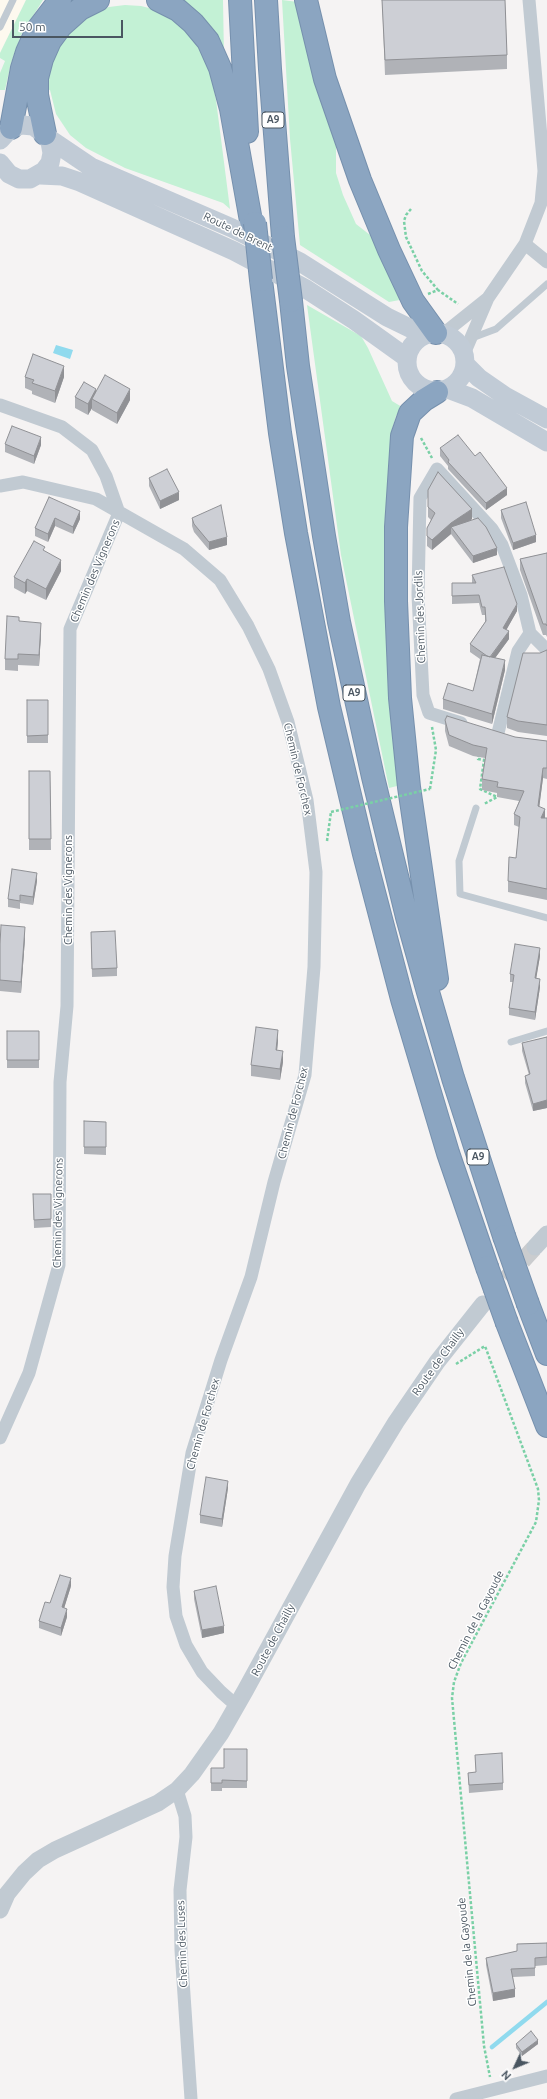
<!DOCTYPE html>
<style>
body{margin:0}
#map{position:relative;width:547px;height:2099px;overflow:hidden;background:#f5f3f3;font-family:Ubuntu,sans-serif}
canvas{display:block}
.north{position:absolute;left:495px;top:2047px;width:40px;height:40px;-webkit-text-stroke:3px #fff;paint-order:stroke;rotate:226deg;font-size:11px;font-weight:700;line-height:16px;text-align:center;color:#4a5661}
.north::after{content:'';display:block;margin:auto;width:14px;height:18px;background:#4a5661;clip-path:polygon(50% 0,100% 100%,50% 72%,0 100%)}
.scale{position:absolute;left:12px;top:20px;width:111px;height:18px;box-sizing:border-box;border:2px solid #4a5661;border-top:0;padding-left:5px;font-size:12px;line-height:14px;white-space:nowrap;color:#4a5661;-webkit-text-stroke:3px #fff;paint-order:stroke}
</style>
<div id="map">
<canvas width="547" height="2099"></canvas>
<div class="north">N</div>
<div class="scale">50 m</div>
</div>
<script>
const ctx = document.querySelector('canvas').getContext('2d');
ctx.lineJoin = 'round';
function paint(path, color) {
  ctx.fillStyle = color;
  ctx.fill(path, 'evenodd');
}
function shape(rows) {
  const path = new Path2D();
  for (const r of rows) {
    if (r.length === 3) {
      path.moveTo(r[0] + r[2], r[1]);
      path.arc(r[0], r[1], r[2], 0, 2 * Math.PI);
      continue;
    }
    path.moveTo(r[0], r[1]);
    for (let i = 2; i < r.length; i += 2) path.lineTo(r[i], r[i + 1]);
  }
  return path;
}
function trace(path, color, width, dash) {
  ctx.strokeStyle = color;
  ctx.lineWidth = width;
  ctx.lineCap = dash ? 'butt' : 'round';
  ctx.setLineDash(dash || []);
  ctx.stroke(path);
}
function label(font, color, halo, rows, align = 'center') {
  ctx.font = font + ' Ubuntu,sans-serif';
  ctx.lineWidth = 3;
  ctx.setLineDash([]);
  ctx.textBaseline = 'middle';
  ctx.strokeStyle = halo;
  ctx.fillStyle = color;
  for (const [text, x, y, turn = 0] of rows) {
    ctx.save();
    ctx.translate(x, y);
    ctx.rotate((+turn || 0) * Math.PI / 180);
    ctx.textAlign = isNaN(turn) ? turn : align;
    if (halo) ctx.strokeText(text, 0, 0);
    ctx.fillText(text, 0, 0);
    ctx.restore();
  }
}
paint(shape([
 [0,0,26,0,0,53]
]), '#fdf9ef');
paint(shape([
 [26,0,43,0,21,35,11,63,5,90,0,90,0,73,5,61,0,58,0,53],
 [177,0,223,0,224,57],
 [282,0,298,2,336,136,336,173,343,195,356,224,379,242,405,299,389,302,300,245,290,139],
 [125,5,141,6,161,11,185,28,201,49,210,69,216,100,230,209,223,203,125,168,86,148,70,135,56,114,50,90,45,89,54,51,75,25,95,12,109,7],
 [307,305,361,336,368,348,392,401,402,407,396,416,391,433,388,553,401,785,389,788,341,555]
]), '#c3f1d5');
paint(shape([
 [56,345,73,350,70,359,53,353]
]), '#90daee');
trace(shape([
 [492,2047,547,2002]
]), '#90daee', 4.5);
trace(shape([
 [489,1298,535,1247]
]), '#caccce', 17, [17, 8]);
const motorway = shape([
 [158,0,178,10,193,23,208,41,220,68,231,109,251,221],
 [240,0,247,132],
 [266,0,270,69,283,237],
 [306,0,325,79,360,180,389,250,413,301,436,333],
 [11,128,22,68,27,52,37,30,60,0],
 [45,134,37,95,37,78,42,59,50,41,61,26,80,9,98,0],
 [261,280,280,433,296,533,329,707,364,854,402,999,448,1153,487,1267],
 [291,301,298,366,324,536,339,622,373,777,407,917,428,992,453,1078,504,1236],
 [437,979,409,787,400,698,396,601,396,527,402,436,410,413,424,400,437,392],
 [528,1304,547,1354],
 [507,1323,547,1426]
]);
trace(motorway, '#7690ad', 24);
trace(shape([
 [411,209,406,215,404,221,406,237,422,271,438,290],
 [428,294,438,290,458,304],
 [421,438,432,458],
 [479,754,478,759,484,760,480,789,497,797,484,804],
 [430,789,436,750,432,727],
 [327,841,331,812],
 [456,1364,485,1346,538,1489,539,1500,536,1522,461,1663,454,1682,452,1698,484,2046,490,2077]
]), '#7ad0a6', 2.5, [3, 2]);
trace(shape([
 [0,27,13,0],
 [472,338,496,329,547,284],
 [476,808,459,861,460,894,547,918],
 [511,1042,547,1031]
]), '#c1cad2', 7);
trace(shape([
 [525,244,547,262],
 [443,334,488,298],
 [464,354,488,298,525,244,541,203,544,171,529,0],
 [0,405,62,427,92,450,106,476,119,513,70,629,67,1006,60,1082,59,1265,29,1373,0,1438],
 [0,486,23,482,96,499,184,549,220,580,248,626,269,669,288,722,307,800,316,872,314,967,305,1075,274,1182,251,1277,221,1360,192,1453,175,1556,173,1587,176,1616,186,1645,202,1672,221,1692,237,1706],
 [461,723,429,713,423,695,418,595,420,498,437,469,492,529,502,545,521,595,530,633,547,650],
 [498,733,518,651,530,633],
 [177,1790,185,1816,186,1837,180,1890,181,1950,191,2099],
 [456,2099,547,2076]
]), '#c1cad2', 13);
trace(shape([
 [535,1247,547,1234],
 [0,1910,7,1894,24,1873,38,1860,55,1850,158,1803,177,1790,192,1774,221,1733,245,1691,358,1484,396,1422,437,1362,483,1304]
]), '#c1cad2', 17);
trace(shape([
 [48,138,91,167,232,228,300,262,387,317,424,335],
 [0,140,11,128,22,125,33,126,45,134,50,142,52,153,50,163,44,171,30,179,19,179,9,174,0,163],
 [40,175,62,176,80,182,234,251,306,289,354,320,407,358],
 [436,362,29],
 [465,364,479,378,505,396,547,419],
 [448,389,472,398,547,442]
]), '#c1cbd6', 19);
trace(motorway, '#8ba5c1', 22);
const motorwayBridge = shape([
 [255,223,261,280],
 [283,237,291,301],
 [504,1236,528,1304],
 [487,1267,507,1323]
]);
trace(motorwayBridge, '#7690ad', 24, []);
trace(shape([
 [331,812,430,789]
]), '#7ad0a6', 2.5, [3, 2]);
trace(motorwayBridge, '#8ba5c1', 22);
paint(shape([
 [382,0,505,0,507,55,507,69,385,75],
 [25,377,64,377,55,403,32,394,32,391,25,388],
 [96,391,130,400,117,424,92,410,92,408,88,415,75,408,75,397],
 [5,444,41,445,34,464,5,452],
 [440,448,475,456,507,495,486,510,448,469,448,466,440,456],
 [149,478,179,500,160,509,149,486],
 [428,490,472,519,471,520,497,555,473,563,451,534,432,550,427,546,427,528,431,520,428,517],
 [49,497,80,519,73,534,55,526,48,542,35,536,35,528],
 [501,510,536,542,513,550,501,518],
 [192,518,227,545,209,550,194,532,192,526],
 [45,551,61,571,46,600,27,591,25,594,14,588,14,577],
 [547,553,547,637,546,635,543,635,520,570,520,559],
 [472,575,517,611,506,630,509,639,495,658,505,670,492,724,443,709,443,699,473,691,480,659,470,652,470,644,485,622,485,615,482,615,479,603,452,604,452,583,472,583],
 [19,621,41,634,39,666,18,665,18,671,5,670,5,659],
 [547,650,547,736,518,732,507,728,507,717,540,653],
 [27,700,48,700,48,743,27,743],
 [445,720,515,737,547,741,547,779,543,778,539,807,545,818,547,818,547,900,508,892,508,881,516,858,519,827,514,825,514,814,519,801,497,797,497,793,482,790,482,779,485,758,473,756,449,746,445,731],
 [29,771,50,771,51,850,29,850],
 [37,881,33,905,20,903,20,909,8,907,8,899],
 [91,932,117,968,117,976,92,977],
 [25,938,21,993,0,991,0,944],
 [540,956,536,978,540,987,535,1020,509,1015,509,1008,513,982,510,982,510,974],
 [7,1031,39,1031,39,1068,7,1068],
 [547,1037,547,1108,533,1111,525,1083,525,1076,529,1075,522,1051,522,1043],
 [278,1041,277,1050,283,1062,280,1080,251,1076,251,1065],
 [84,1121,106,1122,106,1155,84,1154],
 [33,1194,51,1219,51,1227,34,1228],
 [228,1488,222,1527,200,1523,200,1515],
 [71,1586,64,1608,67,1617,61,1636,39,1628,39,1621,50,1603],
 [194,1591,224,1633,202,1638,194,1599],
 [247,1749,247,1788,222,1788,222,1791,211,1791,211,1768,224,1768],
 [475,1755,503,1783,503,1790,469,1793,468,1773,476,1772],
 [547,1943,547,1965,535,1966,535,1976,513,1977,515,1997,493,2001,486,1965,486,1958,517,1951,517,1944],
 [516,2044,538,2044,522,2056,516,2048]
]), '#b0b2b7');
paint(shape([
 [64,366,64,377,55,403,55,391],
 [96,389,96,400,92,399,92,408,88,415,88,404],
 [130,389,130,400,117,424,117,413],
 [41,437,41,445,34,464,34,456],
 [507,488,507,495,486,510,486,503],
 [179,492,179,500,160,509,160,501],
 [472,509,472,519,455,531,451,527,451,534,432,550,432,540,451,523],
 [80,511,80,519,73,534,73,527],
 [55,518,55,526,48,542,48,534],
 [536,535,536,542,513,550,513,543],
 [227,537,227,545,209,550,209,542],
 [497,548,497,555,473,563,473,556],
 [61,560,61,571,46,600,46,589],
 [27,579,27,591,25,594,25,583],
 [517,604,517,611,503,636,503,628],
 [41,623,41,634,39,666,39,655],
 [509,631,509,639,490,665,490,658],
 [505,660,505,670,492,724,492,714],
 [543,768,543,778,538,817,538,806],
 [545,809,545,820,541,818],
 [37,873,37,881,33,905,33,897],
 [25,927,25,938,21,993,21,982],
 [540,948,540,956,535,986,535,978],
 [540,979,540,987,535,1020,535,1012],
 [278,1030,278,1041,276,1061,276,1050],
 [283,1051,283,1062,280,1080,280,1069],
 [547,1100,547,1108,533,1111,533,1104],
 [228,1481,228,1488,222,1527,222,1519],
 [71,1578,71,1586,62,1615,62,1607],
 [67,1609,67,1617,61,1636,61,1628],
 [224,1626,224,1633,202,1638,202,1630],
 [515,1989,515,1997,493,2001,493,1993],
 [538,2040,538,2044,522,2056,522,2052]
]), '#909195');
const building = shape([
 [382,0,505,0,507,55,385,60,382,0],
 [33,354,64,366,55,391,32,383,34,380,25,377,33,354],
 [105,375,130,389,117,413,92,399,105,375],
 [84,382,96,389,88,404,75,397,84,382],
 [12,426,41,437,34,456,5,444,12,426],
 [458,435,475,456,480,452,507,488,486,503,448,462,449,460,440,448,458,435],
 [167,469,179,492,160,501,149,478,167,469],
 [438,472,472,509,451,523,432,540,427,536,427,528,435,513,428,507,428,490,438,472],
 [49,497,80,511,73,527,55,518,48,534,35,528,49,497],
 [526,502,536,535,513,543,501,510,526,502],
 [221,505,227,537,209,542,194,524,192,518,221,505],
 [478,518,486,527,497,548,473,556,451,527,478,518],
 [34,541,45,547,43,550,61,560,46,589,27,579,25,583,14,577,34,541],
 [547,553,547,626,546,624,543,624,520,559,547,553],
 [504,567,517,604,503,628,509,631,490,657,487,656,470,644,486,621,485,607,482,607,479,595,452,596,452,583,476,583,472,575,504,567],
 [7,616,19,617,19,621,41,623,39,655,18,654,18,659,5,659,7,616],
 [547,650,547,725,518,721,507,717,523,653,540,653,547,650],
 [482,655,505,660,492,714,443,699,448,683,473,691,482,655],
 [27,700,48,700,48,735,27,736,27,700],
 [447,716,515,737,547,741,547,768,543,768,538,806,545,809,541,818,547,818,547,889,508,881,509,857,516,858,520,817,514,814,524,791,497,787,498,782,482,779,487,748,473,745,449,735,445,720,447,716],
 [29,771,50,771,51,839,29,839,29,771],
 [12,869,37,873,33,897,20,895,20,901,8,899,12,869],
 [1,925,25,927,21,982,0,980,0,944,1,925],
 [115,931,117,968,92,969,91,932,115,931],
 [515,944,540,948,535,978,540,979,535,1012,509,1008,514,975,510,974,515,944],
 [256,1027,278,1030,276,1050,283,1051,280,1069,251,1065,256,1027],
 [7,1031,39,1031,39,1060,7,1060,7,1031],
 [547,1037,547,1100,533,1104,525,1076,530,1074,522,1043,547,1037],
 [84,1121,106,1122,106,1147,84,1147,84,1121],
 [33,1194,51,1194,51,1219,34,1220,33,1194],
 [206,1477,228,1481,222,1519,200,1515,206,1477],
 [60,1575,71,1578,62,1607,67,1609,61,1628,39,1621,45,1602,50,1603,60,1575],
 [216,1586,224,1626,202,1630,194,1591,216,1586],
 [224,1749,247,1749,247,1781,222,1780,222,1783,211,1783,211,1768,224,1768,224,1749],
 [502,1753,503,1783,469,1785,468,1773,476,1772,475,1755,502,1753],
 [547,1943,547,1957,535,1958,535,1968,511,1969,515,1989,493,1993,486,1958,517,1951,517,1944,547,1943],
 [531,2031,538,2040,522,2052,516,2044,531,2031]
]);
paint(building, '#cdcfd5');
trace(building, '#909195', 1);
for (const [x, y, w] of [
 [273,120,22],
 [354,693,22],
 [478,1157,22]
]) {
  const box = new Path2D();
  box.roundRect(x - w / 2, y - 8, w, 16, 3);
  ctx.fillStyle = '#fff';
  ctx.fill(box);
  trace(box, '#4a5661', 1);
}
label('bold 10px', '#4a5661', null, [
 ["A9",273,120],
 ["A9",354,693],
 ["A9",478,1157]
]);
label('11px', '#4a5661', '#fff', [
 ["Route de Brent",238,232,26],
 ["Chemin des Vignerons",95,571,-67],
 ["Chemin des Jordils",420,617,-92],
 ["Chemin de Forchex",298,769,77],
 ["Chemin des Vignerons",68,890,-90],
 ["Chemin de Forchex",293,1113,-76],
 ["Chemin des Vignerons",58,1213,-89],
 ["Route de Chailly",438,1362,-54],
 ["Chemin de Forchex",203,1424,-74],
 ["Chemin de la Gayoude",476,1620,-63],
 ["Route de Chailly",273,1640,-62],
 ["Chemin des Luses",182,1944,-92],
 ["Chemin de la Gayoude",467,1952,-96]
]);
</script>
